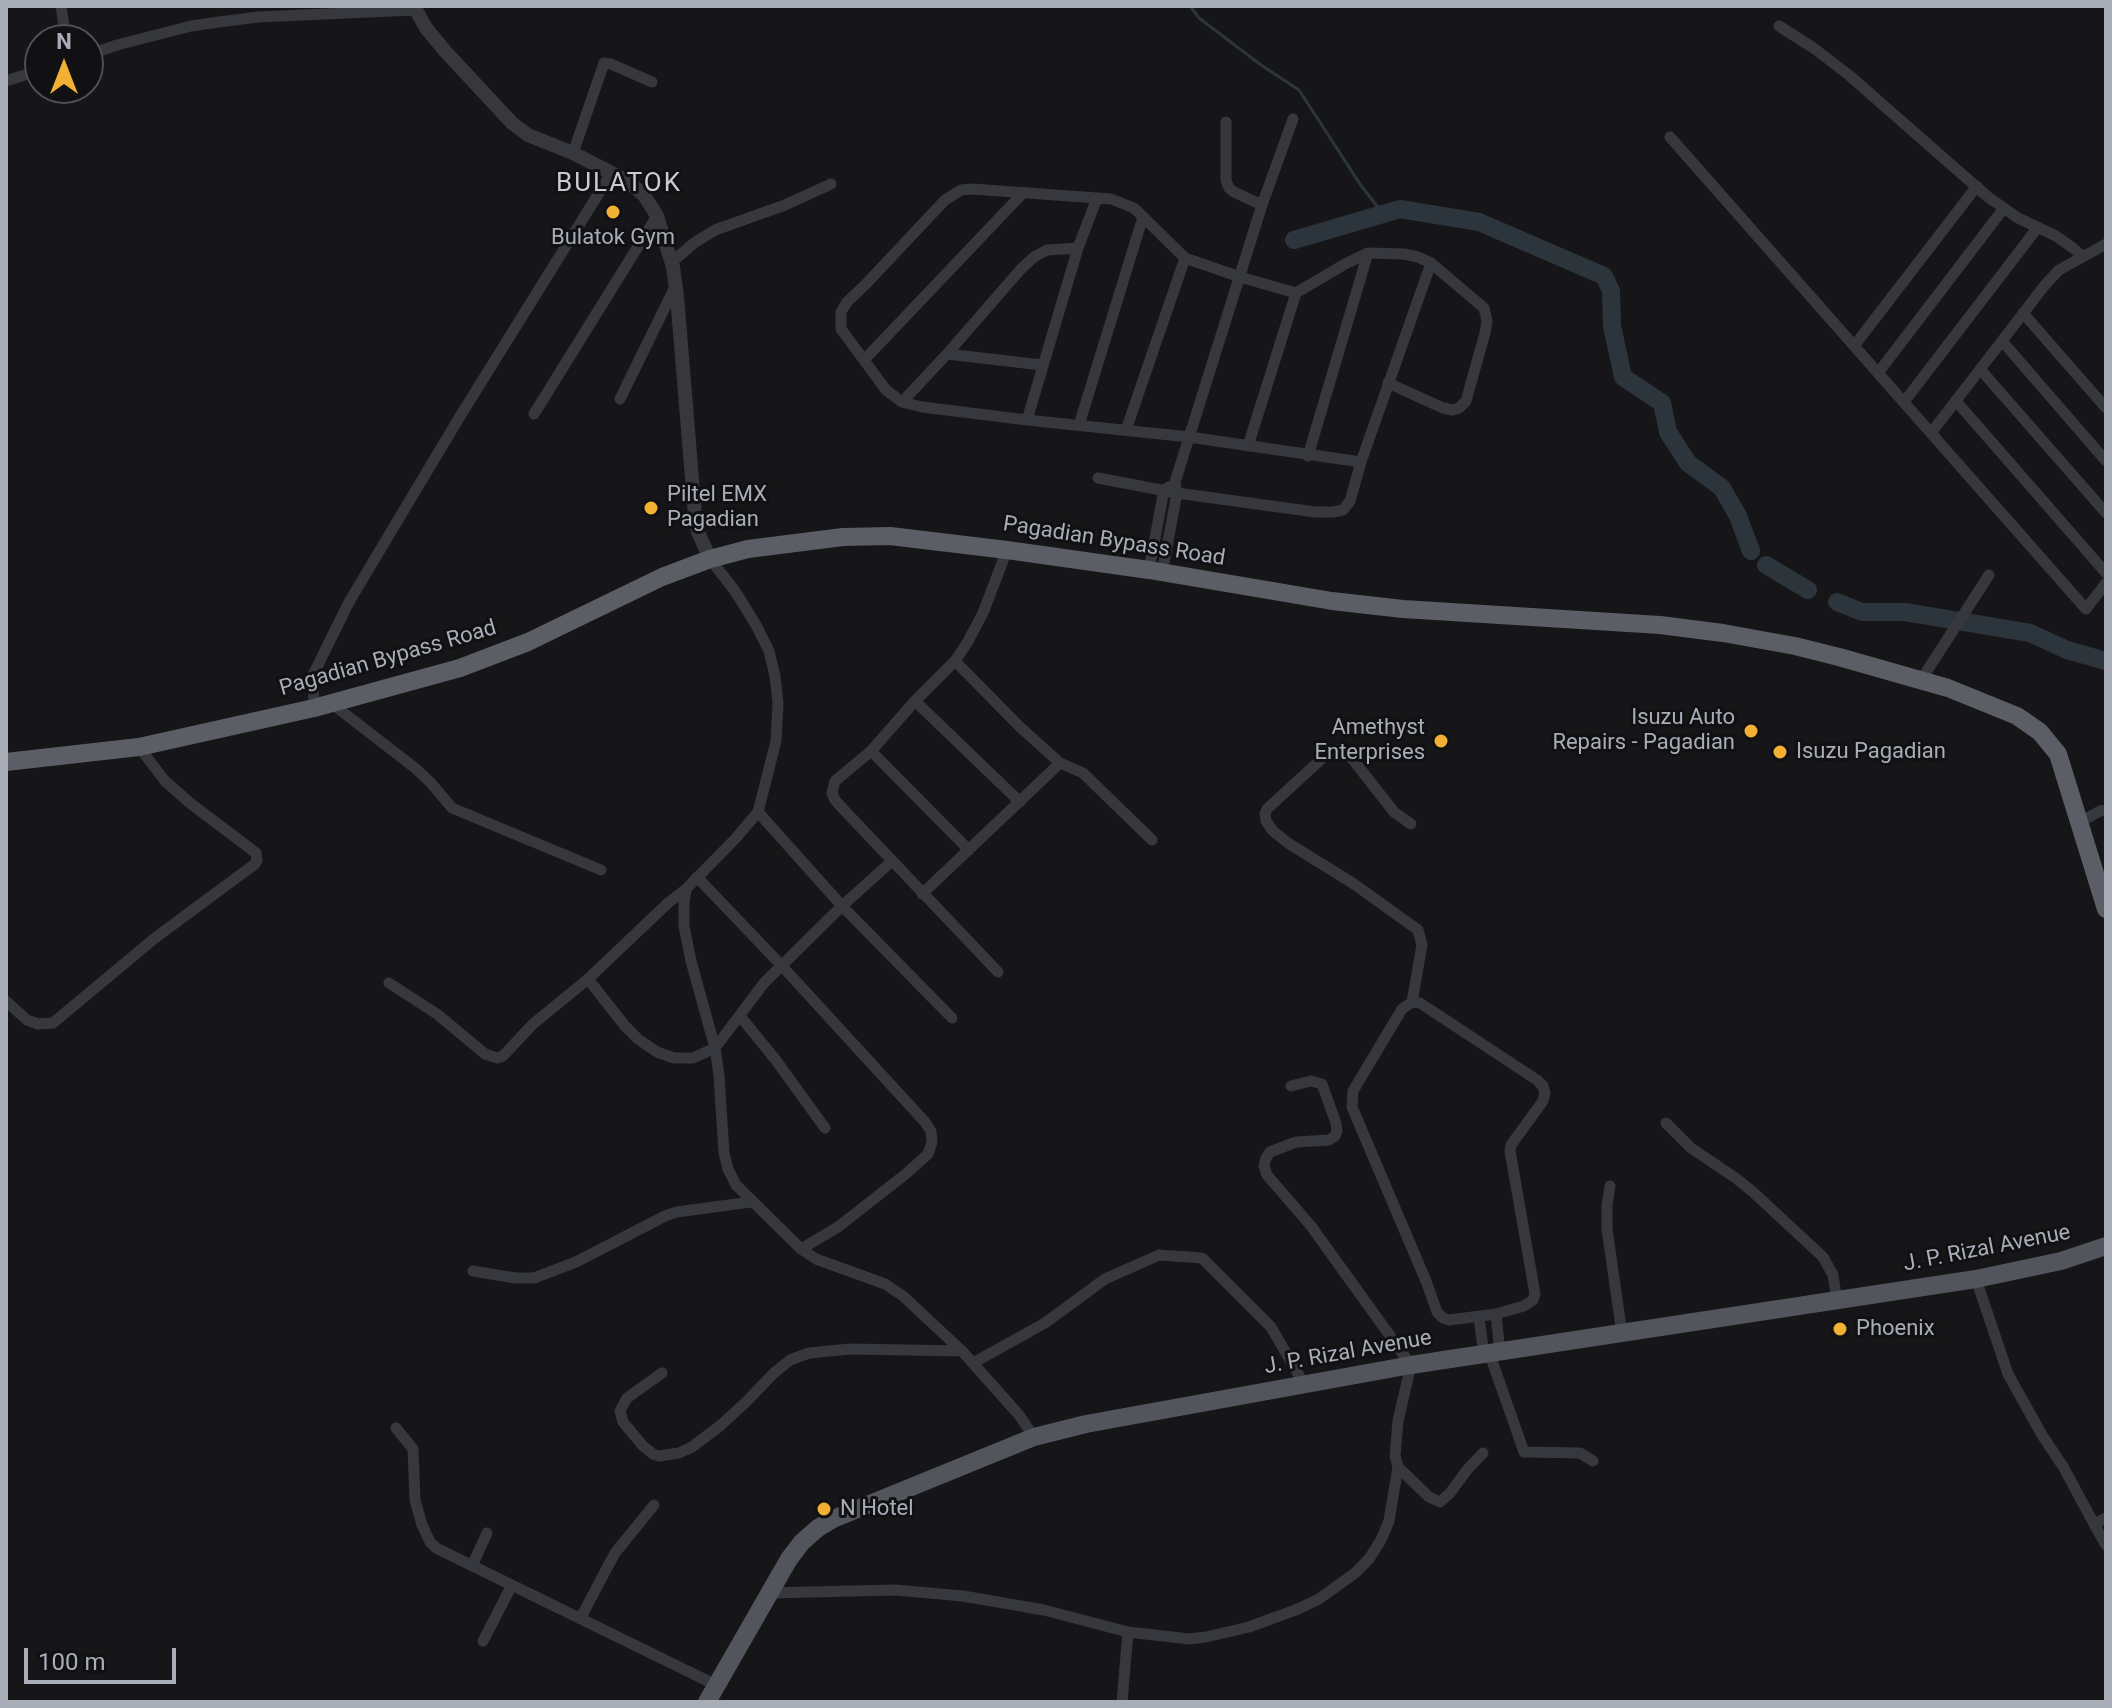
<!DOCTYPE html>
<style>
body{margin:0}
#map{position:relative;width:2112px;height:1708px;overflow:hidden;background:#161618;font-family:Roboto,sans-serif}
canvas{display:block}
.frame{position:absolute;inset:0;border:8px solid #a8adb8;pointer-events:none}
.north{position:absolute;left:24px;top:24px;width:80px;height:80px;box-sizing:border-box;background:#111113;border:2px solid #4d4f55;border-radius:50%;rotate:0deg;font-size:22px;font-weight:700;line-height:32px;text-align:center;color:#a8adb8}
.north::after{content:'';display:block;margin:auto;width:28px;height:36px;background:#f2b134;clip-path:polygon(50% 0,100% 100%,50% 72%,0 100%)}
.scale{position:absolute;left:24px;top:1648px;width:152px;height:36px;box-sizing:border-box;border:4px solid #a8adb8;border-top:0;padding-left:10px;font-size:24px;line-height:28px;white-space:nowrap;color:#a8adb8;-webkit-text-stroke:6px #111113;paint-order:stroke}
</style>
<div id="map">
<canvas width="2112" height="1708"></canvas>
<div class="frame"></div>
<div class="north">N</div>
<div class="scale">100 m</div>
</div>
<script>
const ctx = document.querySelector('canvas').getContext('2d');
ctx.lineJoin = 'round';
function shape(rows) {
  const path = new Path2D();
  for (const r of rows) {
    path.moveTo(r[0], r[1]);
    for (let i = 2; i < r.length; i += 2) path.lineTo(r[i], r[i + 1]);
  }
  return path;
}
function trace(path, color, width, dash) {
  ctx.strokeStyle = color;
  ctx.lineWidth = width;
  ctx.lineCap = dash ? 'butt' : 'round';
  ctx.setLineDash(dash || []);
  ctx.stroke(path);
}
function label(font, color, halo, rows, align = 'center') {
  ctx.font = font + ' Roboto,sans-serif';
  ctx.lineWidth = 6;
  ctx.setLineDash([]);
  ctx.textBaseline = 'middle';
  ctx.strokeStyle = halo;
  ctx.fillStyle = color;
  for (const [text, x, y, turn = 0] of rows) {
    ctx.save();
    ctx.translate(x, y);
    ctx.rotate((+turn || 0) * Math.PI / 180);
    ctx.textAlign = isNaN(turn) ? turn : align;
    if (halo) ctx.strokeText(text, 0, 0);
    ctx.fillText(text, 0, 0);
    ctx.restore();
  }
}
trace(shape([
 [1190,6,1199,18,1261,65,1299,90,1360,184,1383,214]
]), '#2c353c', 3);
trace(shape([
 [1294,240,1400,209,1479,222,1604,276,1611,291,1612,326,1623,377,1662,403,1668,432,1688,463,1722,488,1738,516,1751,551],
 [1766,565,1808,590],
 [1837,602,1862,612,1905,612,2030,633,2067,650,2106,661]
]), '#2c353c', 18);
trace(shape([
 [61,6,66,40],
 [1779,26,1815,49,1850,76,1988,197,2018,218,2056,236,2073,248,2082,256],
 [88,55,117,45,191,26,219,22,258,17,415,10],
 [6,81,40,70],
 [1226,122,1226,180,1229,188,1234,192,1262,205],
 [1670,137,2086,609,2106,583],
 [573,153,604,63,611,64,652,82],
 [671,263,694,243,715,230,785,205,831,184],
 [2023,313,2106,408],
 [2002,341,2106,461],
 [1854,346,1977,186],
 [947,354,1042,365],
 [865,359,1023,193],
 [1980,369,2106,513],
 [1878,373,2004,208],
 [620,399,676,285],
 [1956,401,2106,573],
 [902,402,947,354,1021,269,1034,257,1047,250,1078,248],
 [1904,402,2038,227],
 [534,414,657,216],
 [1027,420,1078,248,1097,198],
 [1079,425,1143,217],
 [1126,430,1185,258],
 [1931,433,2045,285,2059,270,2106,244],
 [1248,446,1296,293],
 [1308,456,1368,253],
 [1361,462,1189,437,1027,420,922,407,902,402,886,390,841,329,841,312,847,302,865,285,945,200,961,190,972,189,1111,199,1134,208,1185,258,1240,277,1296,293,1345,264,1368,253,1404,254,1418,257,1431,263,1484,308,1487,321,1485,333,1466,401,1459,408,1453,410,1443,408,1388,383],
 [1098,478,1177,493,1315,512,1333,512,1343,510,1350,501,1361,462,1431,263],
 [710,559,735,591,756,625,769,651,775,676,778,703,776,741,758,812,736,838,686,889,684,904,684,926,691,961,715,1048,719,1075,724,1153,728,1169,736,1185,801,1249,816,1259,885,1284,903,1296,962,1351,1019,1415,1034,1437],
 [1149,570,1164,490,1169,487],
 [1162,573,1177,493,1175,482,1262,205,1293,119],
 [1921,680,1989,575],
 [915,701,1020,802],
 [331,703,415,768,431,783,452,808,601,870],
 [314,708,313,675,349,602,459,418,612,172],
 [871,751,969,850],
 [1060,763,1083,773,1152,840],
 [758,812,842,906,952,1018],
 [2080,822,2100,811,2106,810],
 [1411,824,1394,812,1347,752,1341,749,1330,751,1267,809,1265,814,1266,821,1273,831,1288,843,1354,884,1418,930,1422,945,1412,1002,1402,1009,1353,1091,1352,1107,1426,1281,1437,1312,1443,1318,1449,1320,1496,1314,1524,1306,1533,1300,1535,1294,1510,1151,1511,1145,1543,1101,1545,1093,1543,1086,1537,1080,1420,1003,1412,1002],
 [697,877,782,966,925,1122,931,1131,932,1142,928,1154,907,1173,838,1227,801,1249],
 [922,894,1060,763,1020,727,955,661],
 [998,972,845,811,835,800,832,793,835,781,871,751,915,701,955,661,967,643,983,613,1007,550],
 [588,979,625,1026,638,1039,657,1052,674,1058,693,1058,715,1048,764,983,842,906,892,861],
 [389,983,437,1014,485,1054,497,1058,503,1056,533,1024,588,979,668,903,686,889],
 [6,1001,27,1020,38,1024,53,1023,155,938,255,864,257,860,256,853,190,803,165,781,139,747],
 [740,1016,775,1059,825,1128],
 [1666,1123,1691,1148,1737,1179,1753,1192,1823,1257,1833,1275,1837,1301],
 [1610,1186,1607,1205,1607,1229,1622,1334],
 [473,1271,515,1278,534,1278,576,1262,665,1216,677,1212,751,1202],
 [1976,1279,2008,1374,2042,1435,2064,1468,2094,1524,2106,1518],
 [1496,1314,1500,1353],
 [1479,1317,1484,1356],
 [1490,1355,1524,1452,1580,1453,1593,1461],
 [973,1363,1045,1323,1105,1279,1159,1255,1202,1258,1271,1327,1304,1384],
 [662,1373,627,1398,620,1411,623,1422,643,1446,653,1454,659,1456,679,1453,692,1447,721,1425,746,1402,774,1373,790,1360,809,1353,850,1349,962,1351],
 [396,1428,413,1449,415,1500,422,1525,430,1542,436,1548,716,1685],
 [1398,1467,1429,1497,1440,1502,1450,1493,1467,1470,1483,1453],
 [2094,1524,2106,1545],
 [472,1566,487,1533],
 [769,1593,895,1590,963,1596,1044,1610,1128,1632,1189,1639,1206,1637,1249,1627,1298,1609,1319,1599,1355,1573,1369,1559,1381,1540,1389,1521,1398,1467,1395,1456,1398,1421,1411,1365,1311,1226,1267,1175,1264,1166,1266,1158,1270,1152,1296,1142,1329,1140,1335,1136,1337,1131,1336,1123,1322,1084,1311,1081,1291,1086],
 [580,1619,615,1553,654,1505],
 [483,1641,512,1585],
 [1122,1702,1128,1632]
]), '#37383d', 11);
trace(shape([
 [414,6,426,28,445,51,512,123,528,135,573,153,627,181,644,195,657,216,673,267,677,296,695,515,698,532,710,559]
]), '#37383d', 14);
trace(shape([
 [707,1702,789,1559,802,1542,818,1528,833,1519,1034,1437,1086,1424,1411,1365,1976,1279,2061,1261,2106,1246]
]), '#53555c', 18);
trace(shape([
 [6,762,139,747,314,708,460,668,528,642,662,577,710,559,748,549,843,537,890,536,1007,550,1149,570,1332,601,1403,609,1660,625,1723,633,1795,646,1839,657,1948,688,2017,716,2040,732,2058,754,2106,909]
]), '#5b5e65', 18);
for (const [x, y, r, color] of [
 [613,212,8,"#f2b134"],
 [651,508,8,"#f2b134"],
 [1751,731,8,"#f2b134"],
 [1441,741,8,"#f2b134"],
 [1780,752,8,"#f2b134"],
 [1840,1329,8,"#f2b134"],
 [824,1509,8,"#f2b134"]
]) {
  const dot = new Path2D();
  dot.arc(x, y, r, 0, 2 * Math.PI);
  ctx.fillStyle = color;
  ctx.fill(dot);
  trace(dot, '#111113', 3);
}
label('22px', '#a8adb8', '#111113', [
 ["Bulatok Gym",613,238,"center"],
 ["Piltel EMX",667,495],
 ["Pagadian",667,520],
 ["Isuzu Auto",1735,718,"right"],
 ["Repairs - Pagadian",1735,743,"right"],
 ["Amethyst",1425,728,"right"],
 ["Enterprises",1425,753,"right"],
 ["Isuzu Pagadian",1796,752],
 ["Phoenix",1856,1329],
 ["N Hotel",840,1509]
], 'left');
label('22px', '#a8adb8', '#111113', [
 ["Pagadian Bypass Road",1114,542,9],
 ["Pagadian Bypass Road",388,659,-16],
 ["J. P. Rizal Avenue",1987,1249,-11],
 ["J. P. Rizal Avenue",1348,1353,-10]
]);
ctx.letterSpacing = '2px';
label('26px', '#c9ccd4', '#111113', [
 ["BULATOK",619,184]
]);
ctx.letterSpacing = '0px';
</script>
